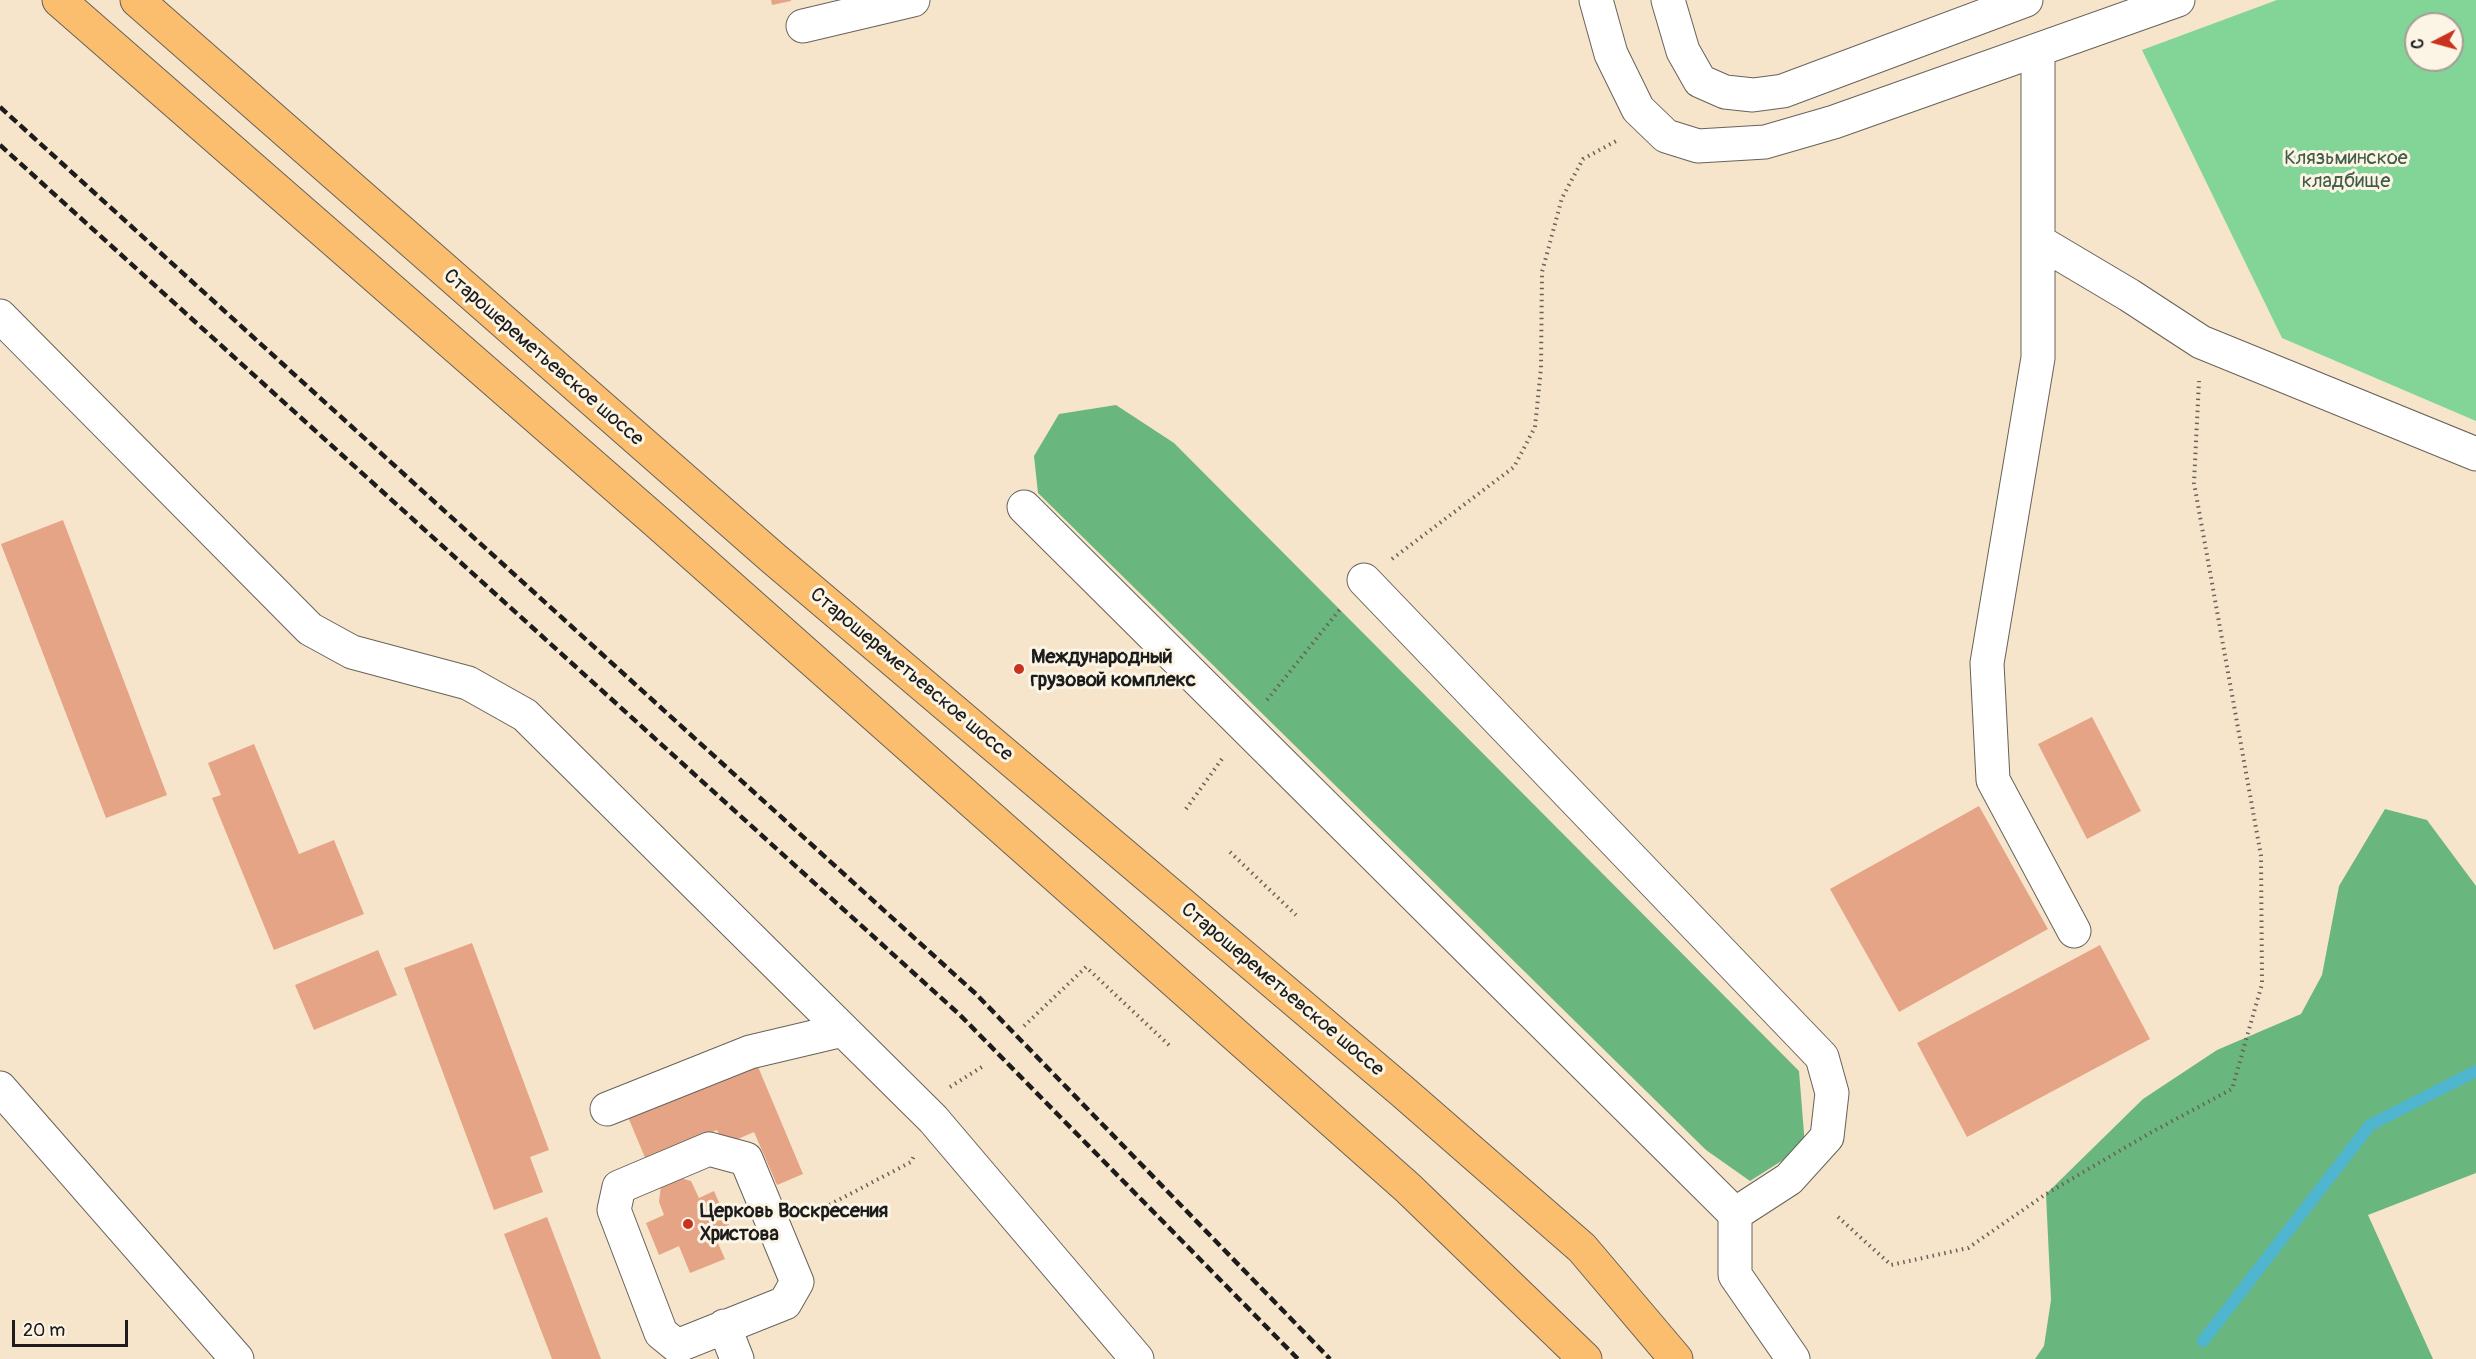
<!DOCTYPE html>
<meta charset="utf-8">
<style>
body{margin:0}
#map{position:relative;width:2476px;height:1359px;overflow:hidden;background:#f6e5cb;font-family:Pangolin,sans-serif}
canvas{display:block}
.north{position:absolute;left:2404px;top:12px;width:60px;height:60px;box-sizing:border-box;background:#fcf5e5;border:2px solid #a29e95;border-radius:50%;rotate:264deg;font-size:16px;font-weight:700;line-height:24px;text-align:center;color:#1c1c1c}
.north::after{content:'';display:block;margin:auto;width:21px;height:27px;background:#c8321e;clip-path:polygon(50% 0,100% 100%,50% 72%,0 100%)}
.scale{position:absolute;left:12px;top:1320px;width:116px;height:27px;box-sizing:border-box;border:3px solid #1c1c1c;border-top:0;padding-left:8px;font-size:18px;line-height:21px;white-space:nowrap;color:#1c1c1c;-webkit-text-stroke:4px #fcf5e5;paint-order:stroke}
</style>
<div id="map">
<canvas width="2476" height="1359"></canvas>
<div class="north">С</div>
<div class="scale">20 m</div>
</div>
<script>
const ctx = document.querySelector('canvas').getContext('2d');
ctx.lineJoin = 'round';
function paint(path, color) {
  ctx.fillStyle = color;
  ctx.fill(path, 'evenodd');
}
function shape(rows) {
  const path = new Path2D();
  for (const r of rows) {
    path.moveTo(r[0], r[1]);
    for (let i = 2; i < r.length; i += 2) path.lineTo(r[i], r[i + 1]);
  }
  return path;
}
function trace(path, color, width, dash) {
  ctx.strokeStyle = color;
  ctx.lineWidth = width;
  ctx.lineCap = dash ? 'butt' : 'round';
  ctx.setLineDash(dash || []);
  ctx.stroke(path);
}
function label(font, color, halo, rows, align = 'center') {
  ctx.font = font + ' Pangolin,sans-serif';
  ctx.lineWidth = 6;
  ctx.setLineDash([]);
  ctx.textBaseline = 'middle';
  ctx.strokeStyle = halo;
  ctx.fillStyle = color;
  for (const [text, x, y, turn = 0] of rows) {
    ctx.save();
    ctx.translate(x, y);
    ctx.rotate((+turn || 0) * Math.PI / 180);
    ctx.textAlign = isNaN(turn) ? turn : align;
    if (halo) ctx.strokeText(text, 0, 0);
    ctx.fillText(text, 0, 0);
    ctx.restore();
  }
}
paint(shape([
 [2277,0,2476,0,2476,421,2282,338,2142,50],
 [2416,24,2452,24,2452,60,2416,60]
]), '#82d596');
paint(shape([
 [1116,405,1174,443,1799,1071,1805,1146,1750,1181,1706,1150,1038,493,1034,456,1059,414],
 [2385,809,2427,820,2476,886,2476,1173,2368,1215,2433,1359,2035,1359,2044,1346,2051,1300,2046,1194,2143,1099,2217,1050,2301,1014,2322,975,2339,886]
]), '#69b67f');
trace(shape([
 [2203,1341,2370,1125,2476,1071]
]), '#50b5ce', 12);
paint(shape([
 [771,0,791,0,791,1,772,5],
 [63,520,167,795,106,818,1,544],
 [2092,717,2141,811,2087,839,2038,744],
 [254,744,299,854,334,840,364,914,274,950,212,798,221,795,208,763],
 [1979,806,2048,929,1899,1012,1830,889],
 [472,943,549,1150,530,1157,543,1192,494,1210,404,968],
 [2100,945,2150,1039,1967,1137,1917,1043],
 [378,950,397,995,314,1030,295,985],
 [756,1062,803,1174,777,1185,754,1132,724,1145,717,1130,646,1160,628,1117],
 [673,1176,691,1181,699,1198,714,1191,729,1225,713,1232,725,1259,690,1273,679,1246,659,1255,646,1223,664,1215,659,1202,661,1185],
 [547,1217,601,1359,552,1359,504,1234]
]), '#e6a486');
const minor = shape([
 [1596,0,1611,54,1638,109,1666,136,1698,146,1765,142,1834,122,2178,0],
 [1668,0,1683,51,1700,81,1725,92,1753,95,1783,91,2026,0],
 [803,26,913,0],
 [2038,51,2038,358,1987,663,1993,780,2074,931],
 [2038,241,2129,295,2201,342,2476,454],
 [0,316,310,629,352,652,468,683,525,715,933,1119,1137,1359],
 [1024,507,1735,1214],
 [1364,580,1822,1057,1832,1093,1827,1137,1789,1179,1735,1214,1735,1275,1793,1359],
 [0,1088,237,1359],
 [607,1109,750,1052,843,1030],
 [709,1149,746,1159,797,1282,785,1303,677,1346,661,1333,614,1210,619,1187,709,1149],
 [724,1326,737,1359]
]);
const major = shape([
 [59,0,657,522,1408,1188,1585,1359],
 [137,0,773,558,1402,1091,1582,1248,1676,1359]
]);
trace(minor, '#686259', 35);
trace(major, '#686259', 35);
trace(shape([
 [1392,559,1514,467,1535,427,1541,368,1542,272,1562,198,1583,159,1618,140],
 [1267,700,1341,608],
 [1186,809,1224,756],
 [1230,852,1296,915],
 [1024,1026,1086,967,1172,1048],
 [950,1087,985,1065],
 [808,1216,911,1162,915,1154],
 [1838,1217,1891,1265,1968,1248,2046,1194,2150,1133,2232,1089,2262,984,2261,856,2194,483,2199,381]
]), '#686259', 4, [1.5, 4.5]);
trace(minor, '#fff', 33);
trace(major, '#fbbe6e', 33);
trace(shape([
 [0,107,976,994,1330,1359],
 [0,145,960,1015,1298,1359]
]), '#1c1c1c', 4.5, [9, 4.5]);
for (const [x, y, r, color] of [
 [1019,669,6,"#c8321e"],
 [688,1224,6,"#c8321e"]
]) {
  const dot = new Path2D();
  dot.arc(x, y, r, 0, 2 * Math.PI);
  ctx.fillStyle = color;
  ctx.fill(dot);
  trace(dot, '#fcf5e5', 2);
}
label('20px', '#405d47', '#fcf5e5', [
 ["Клязьминское",2346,159],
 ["кладбище",2346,182]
]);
label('20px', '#1c1c1c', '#fcf5e5', [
 ["Старошереметьевское шоссе",543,358,41],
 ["Старошереметьевское шоссе",911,675,40],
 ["Старошереметьевское шоссе",1282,990,40]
]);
label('bold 20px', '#1c1c1c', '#fcf5e5', [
 ["Международный",1031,658],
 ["грузовой комплекс",1031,681],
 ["Церковь Воскресения",700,1212],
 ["Христова",700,1235]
], 'left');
</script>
